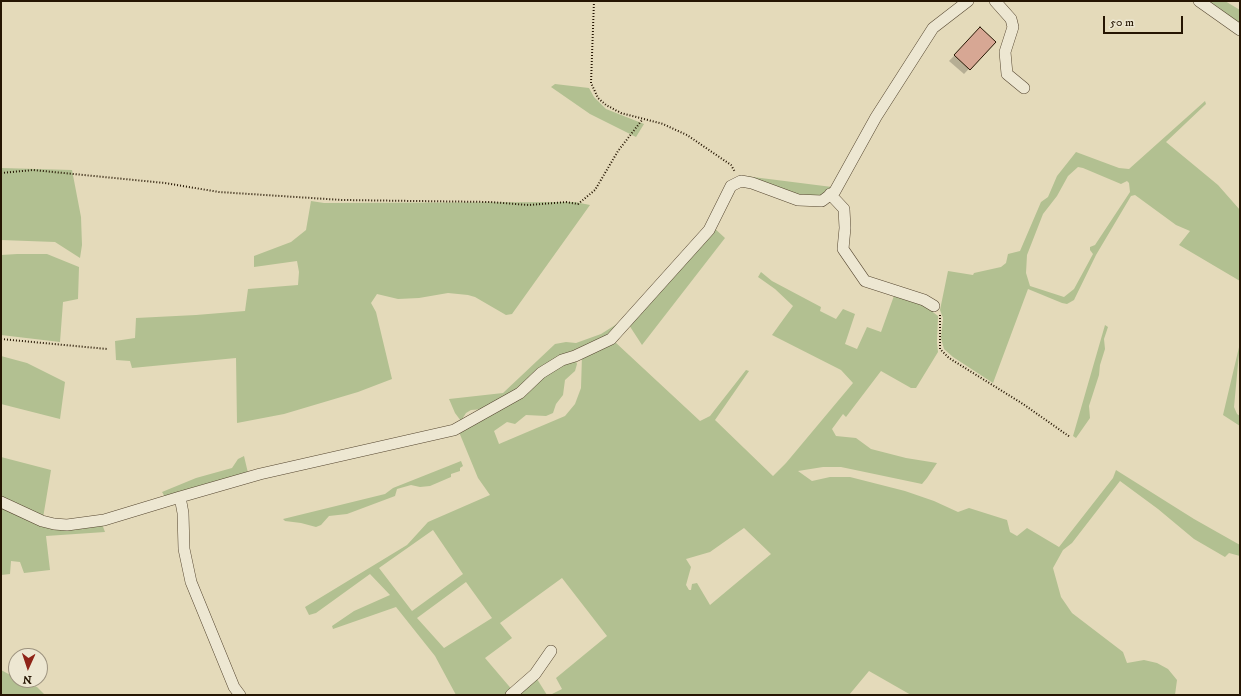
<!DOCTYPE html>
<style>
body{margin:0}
#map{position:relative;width:1241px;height:696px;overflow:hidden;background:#e4daba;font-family:"IM FELL DW Pica",serif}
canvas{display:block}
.frame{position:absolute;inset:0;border:2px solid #251502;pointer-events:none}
.north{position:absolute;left:8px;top:648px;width:40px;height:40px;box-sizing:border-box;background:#ede7d2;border:1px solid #9d937f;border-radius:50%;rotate:183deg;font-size:11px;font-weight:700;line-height:16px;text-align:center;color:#251502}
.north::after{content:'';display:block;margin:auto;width:14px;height:18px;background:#8f2418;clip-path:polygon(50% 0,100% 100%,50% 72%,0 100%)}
.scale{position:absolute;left:1103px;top:16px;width:80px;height:18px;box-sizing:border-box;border:2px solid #251502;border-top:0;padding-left:5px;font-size:12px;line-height:14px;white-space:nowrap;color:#251502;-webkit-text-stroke:3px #ede7d2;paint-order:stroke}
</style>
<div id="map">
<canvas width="1241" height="696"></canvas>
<div class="frame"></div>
<div class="north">N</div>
<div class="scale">50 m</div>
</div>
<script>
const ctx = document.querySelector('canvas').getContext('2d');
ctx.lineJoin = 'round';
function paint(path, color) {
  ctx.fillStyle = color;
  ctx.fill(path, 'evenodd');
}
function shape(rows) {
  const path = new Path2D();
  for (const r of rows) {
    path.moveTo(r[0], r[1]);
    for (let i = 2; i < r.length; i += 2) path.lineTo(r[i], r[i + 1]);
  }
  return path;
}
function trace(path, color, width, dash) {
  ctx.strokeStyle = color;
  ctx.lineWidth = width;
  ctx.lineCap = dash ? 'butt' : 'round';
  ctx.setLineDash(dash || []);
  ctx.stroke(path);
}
paint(shape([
 [1204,1,1225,1,1240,10,1240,26],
 [555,84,589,88,594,97,606,109,644,124,636,137,590,114,551,87],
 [1205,101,1206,104,1166,142,1218,185,1240,210,1240,281,1179,245,1190,231,1176,225,1135,195,1131,196,1096,255,1074,300,1067,304,1062,303,1028,289,993,383,953,357,944,349,941,338,943,318,940,310,948,271,973,275,974,273,1001,267,1006,263,1008,254,1020,251,1041,202,1048,197,1057,176,1076,152,1119,168,1129,169],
 [1078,167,1083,168,1121,184,1127,181,1129,183,1130,192,1095,245,1090,247,1090,250,1093,254,1074,289,1064,297,1030,286,1026,273,1027,255,1043,214,1057,196,1068,176],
 [1,168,72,170,81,217,82,245,80,258,55,242,1,240],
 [745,176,832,187,830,191,821,195,802,196],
 [311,201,324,203,575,202,590,205,512,314,506,315,475,297,468,295,448,293,419,298,398,299,377,294,371,303,376,312,392,379,358,392,284,414,237,423,236,358,132,368,130,361,116,360,115,341,135,338,136,318,196,315,245,311,248,289,298,285,299,272,297,261,254,267,254,256,291,242,306,230],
 [713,227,725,238,642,345,629,325],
 [17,254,47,254,79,267,78,299,63,302,60,342,1,335,1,255],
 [761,272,772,281,821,307,820,311,836,319,843,309,855,314,845,344,857,349,867,327,881,332,895,293,925,306,938,316,937,342,938,352,916,388,911,388,881,371,846,417,843,414,832,429,836,436,856,438,871,449,906,458,937,463,927,478,922,484,841,467,823,467,798,471,812,481,830,477,850,477,905,491,934,501,958,512,969,508,1007,520,1010,532,1017,536,1027,528,1059,547,1113,478,1116,470,1194,519,1240,545,1240,556,1229,553,1225,557,1194,539,1158,509,1120,481,1072,543,1063,550,1053,568,1061,597,1072,613,1123,652,1127,663,1144,660,1157,663,1168,669,1177,680,1175,695,911,695,869,671,849,695,550,695,562,689,556,678,607,636,562,578,500,623,512,638,485,658,514,692,509,695,456,695,435,656,396,607,333,629,332,626,354,611,390,595,370,574,316,613,309,615,305,607,407,545,428,522,490,495,478,478,459,432,545,374,575,358,577,364,575,371,565,380,563,395,556,404,553,413,546,416,526,415,515,424,507,422,494,431,499,444,565,416,575,404,581,388,582,356,615,342,700,421,710,416,746,370,749,371,715,420,773,476,786,463,853,383,841,370,772,335,793,306,775,289,758,277],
 [744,528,771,554,710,605,697,583,692,584,691,590,689,590,686,585,691,567,686,559,710,552],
 [433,530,463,574,412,611,379,568],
 [466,582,492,618,444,648,417,618],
 [620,322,600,341,558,356,509,395,483,409,471,410,466,413,461,421,455,413,449,399,503,393,555,344,566,342,576,343,601,334],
 [1105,325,1108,327,1104,339,1105,349,1100,365,1099,375,1089,406,1090,418,1076,438,1073,436],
 [1240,343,1234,407,1237,414,1240,416,1240,426,1223,415],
 [1,356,27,363,65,382,60,419,1,404],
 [244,456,248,473,198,486,165,497,162,492,196,478,232,468,238,459],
 [1,457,51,470,43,518,1,499],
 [461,461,463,466,460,468,460,471,451,474,451,477,430,486,420,487,411,485,397,489,395,496,347,514,329,516,321,525,316,527,301,523,285,521,283,519,385,494,393,488],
 [1,507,46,525,102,524,105,532,46,536,50,570,24,573,20,562,11,561,10,574,1,575],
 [1,670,16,678,15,682,23,686,26,682,37,687,45,695,3,695,1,694],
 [537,679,547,695,517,695]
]), '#b2c091');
paint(shape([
 [980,29,994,42,964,74,949,61]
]), '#0003');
const building = shape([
 [980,27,996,42,970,70,954,55,980,27]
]);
paint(building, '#d7a794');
trace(building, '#251502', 1);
const street = shape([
 [995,1,1011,19,1013,27,1005,52,1007,74,1024,88],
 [1199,1,1240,30],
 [830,194,844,209,845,228,843,249,865,281,924,300,934,306],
 [180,497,260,474,454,430,520,393,541,373,562,360,575,356,611,339,709,230,731,186,741,181,752,183,798,200,822,201,835,191,876,117,933,28,968,1],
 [1,502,42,521,54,524,67,525,104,520,180,497,183,513,184,549,191,582,234,687,240,695],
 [511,695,535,674,551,651]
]);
trace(street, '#554630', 12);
trace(shape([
 [594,1,591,83,598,98,606,105,621,113,663,124,687,135,731,165,735,172],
 [1,173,33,170,165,183,219,192,342,200,490,202,529,205,566,202,578,204,595,190,618,151,642,120],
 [940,315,940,349,949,358,1023,404,1070,437],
 [1,339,107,349]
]), '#251502', 2, [1, 2]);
trace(street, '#ede7d2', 11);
</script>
